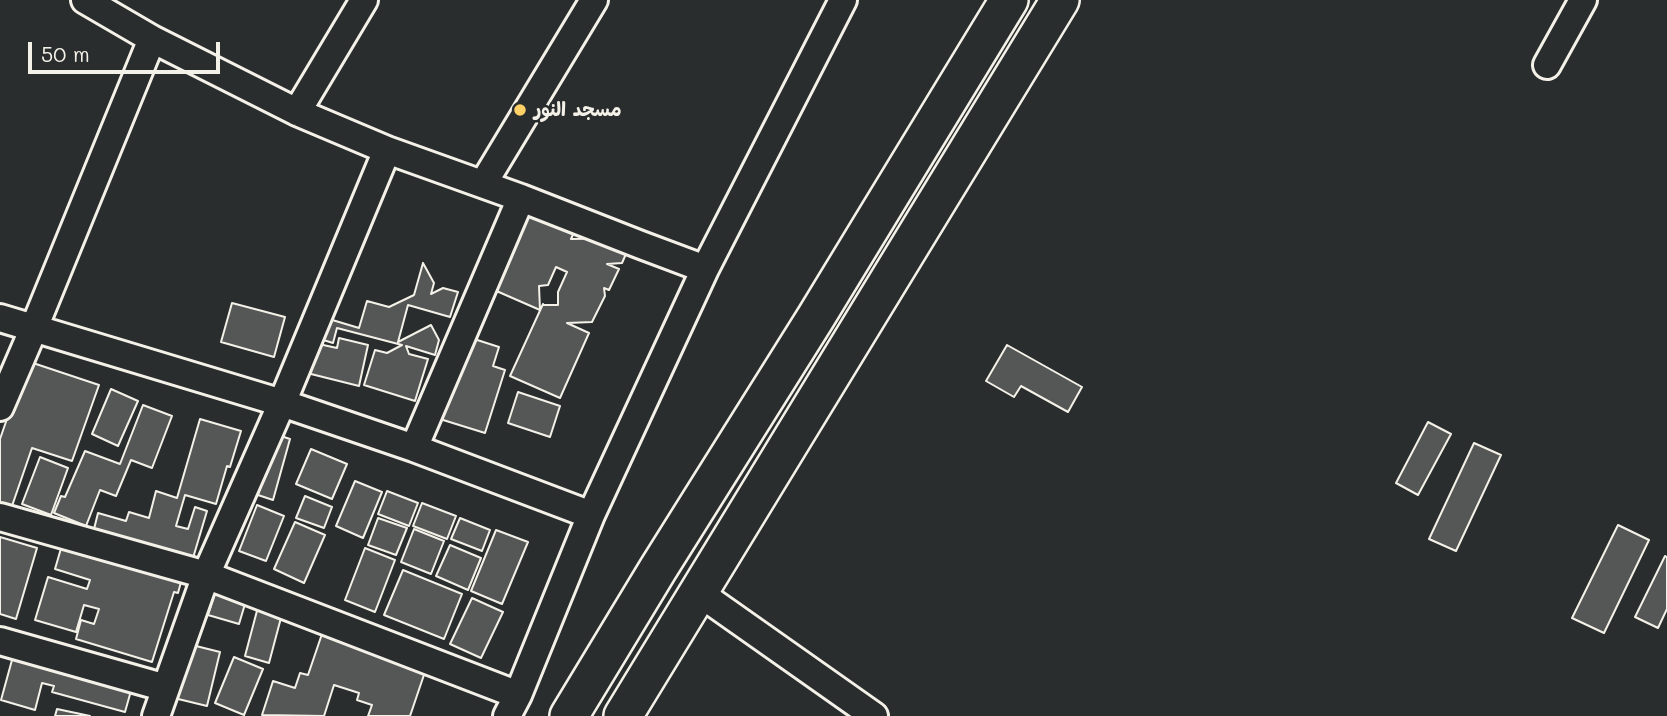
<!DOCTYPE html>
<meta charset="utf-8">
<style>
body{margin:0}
#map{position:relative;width:1667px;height:716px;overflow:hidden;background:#2a2d2e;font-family:Mali,sans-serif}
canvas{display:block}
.scale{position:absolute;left:28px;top:42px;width:192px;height:32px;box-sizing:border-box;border:4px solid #f4f1e8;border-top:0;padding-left:9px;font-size:21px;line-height:24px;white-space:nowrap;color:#f4f1e8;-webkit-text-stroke:5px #2a2d2e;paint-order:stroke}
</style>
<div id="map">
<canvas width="1667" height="716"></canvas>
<div class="scale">50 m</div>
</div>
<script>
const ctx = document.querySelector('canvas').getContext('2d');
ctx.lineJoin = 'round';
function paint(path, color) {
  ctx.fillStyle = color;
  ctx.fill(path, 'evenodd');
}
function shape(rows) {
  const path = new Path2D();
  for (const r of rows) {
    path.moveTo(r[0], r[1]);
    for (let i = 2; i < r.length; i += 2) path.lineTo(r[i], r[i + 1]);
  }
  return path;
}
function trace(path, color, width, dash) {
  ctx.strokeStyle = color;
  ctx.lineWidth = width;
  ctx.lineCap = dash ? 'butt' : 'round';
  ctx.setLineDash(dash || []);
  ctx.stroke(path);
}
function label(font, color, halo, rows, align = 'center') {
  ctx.font = font + ' Mali,"Playpen Sans Arabic",sans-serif';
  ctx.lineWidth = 5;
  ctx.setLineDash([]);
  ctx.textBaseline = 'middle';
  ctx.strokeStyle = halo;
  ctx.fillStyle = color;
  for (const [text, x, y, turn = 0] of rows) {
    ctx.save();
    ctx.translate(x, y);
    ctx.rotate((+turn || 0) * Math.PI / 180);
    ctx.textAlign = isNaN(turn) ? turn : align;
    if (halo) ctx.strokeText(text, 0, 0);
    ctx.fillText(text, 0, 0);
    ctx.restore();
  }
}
const building = shape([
 [527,206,576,228,571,239,633,238,622,263,607,264,619,269,609,290,604,288,605,296,592,322,567,323,589,333,560,398,510,376,543,304,543,305,558,305,558,292,567,272,556,267,548,285,539,286,540,310,485,286,527,206],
 [423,263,434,283,431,294,443,288,458,292,450,317,408,305,398,342,431,325,439,340,435,355,406,346,409,354,428,359,415,401,364,385,375,350,387,353,402,345,337,328,333,343,317,338,319,316,359,328,367,301,389,307,414,295,423,263],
 [232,303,285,317,274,357,221,342,232,303],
 [339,338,368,345,359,386,307,373,314,343,337,348,339,338],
 [471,338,499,347,493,366,505,370,485,433,427,415,471,338],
 [1007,345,1082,387,1068,412,1021,386,1014,397,986,381,1007,345],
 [27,361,99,385,72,461,32,448,12,506,0,502,0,439,27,361],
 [111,389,138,401,118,446,92,434,111,389],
 [518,392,560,406,550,437,508,423,518,392],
 [143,405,172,416,152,468,131,460,116,496,100,490,86,526,54,513,61,496,65,497,85,451,120,464,143,405],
 [200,419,241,431,230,467,227,466,216,504,185,495,176,526,188,529,195,507,207,511,193,558,94,529,98,513,126,521,129,512,149,518,156,491,177,498,200,419],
 [1428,422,1451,434,1418,495,1396,483,1428,422],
 [275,434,290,439,273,500,258,495,275,434],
 [1474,443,1501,455,1456,551,1429,539,1474,443],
 [311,449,347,464,332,499,296,484,311,449],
 [40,457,68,468,51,515,22,504,40,457],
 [355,481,382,492,363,538,336,526,355,481],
 [387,491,418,503,409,526,378,514,387,491],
 [305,496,332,507,324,528,296,518,305,496],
 [422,503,456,516,447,539,413,526,422,503],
 [257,505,284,516,266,561,239,551,257,505],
 [378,518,407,528,396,555,368,545,378,518],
 [460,518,490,530,482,551,451,539,460,518],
 [295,522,325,535,304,583,274,569,295,522],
 [1618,525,1649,540,1604,633,1572,618,1618,525],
 [414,529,444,541,431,574,401,562,414,529],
 [496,530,528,542,502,604,471,591,496,530],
 [0,537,37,548,16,619,0,614,0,537],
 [62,545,181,582,178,593,174,592,152,662,76,639,81,620,94,624,99,609,84,605,76,632,35,620,48,577,87,589,90,580,55,569,62,545],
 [450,545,481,558,468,590,436,576,450,545],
 [365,548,395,560,375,612,345,600,365,548],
 [1665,556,1667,557,1667,609,1658,628,1635,617,1665,556],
 [403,570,462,594,444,639,384,615,403,570],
 [218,584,248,594,239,624,208,615,218,584],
 [472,598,503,612,481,658,450,644,472,598],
 [258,607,282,614,269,663,245,656,258,607],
 [323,631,427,666,410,716,368,716,372,705,357,700,359,693,334,685,324,716,262,715,273,681,295,688,300,673,308,675,323,631],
 [188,644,220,652,207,706,174,698,188,644],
 [15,649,136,673,125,712,52,692,54,686,42,683,35,710,1,700,15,649],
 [234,657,263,669,244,715,215,703,234,657],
 [57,709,90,716,55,716,57,709]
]);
paint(building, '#555756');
trace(building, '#f4f1e8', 2);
const minor = shape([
 [85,0,152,39,297,112,387,150,521,198,641,245,705,269],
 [1547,65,1583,0],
 [297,112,364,0],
 [483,184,594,0],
 [0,318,282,403,414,448,591,515],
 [0,407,34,328,152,39],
 [414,448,521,198],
 [0,517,206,575,518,695],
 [698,592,874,716],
 [0,641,166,688],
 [156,716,206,575,282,403,387,150],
 [507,716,518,695,591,515,705,269,843,0]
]);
const highway = shape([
 [569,716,658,569,816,317,1009,0],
 [623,716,1060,0]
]);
trace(minor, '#f4f1e8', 32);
trace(highway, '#f4f1e8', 42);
trace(minor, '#2a2d2e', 26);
trace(highway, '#2a2d2e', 37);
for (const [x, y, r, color] of [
 [520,110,7,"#ffd166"]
]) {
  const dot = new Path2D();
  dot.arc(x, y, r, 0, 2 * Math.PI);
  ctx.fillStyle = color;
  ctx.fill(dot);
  trace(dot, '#2a2d2e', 2.5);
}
label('bold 19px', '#f4f1e8', '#2a2d2e', [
 ["مسجد النور",534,110]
], 'left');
</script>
